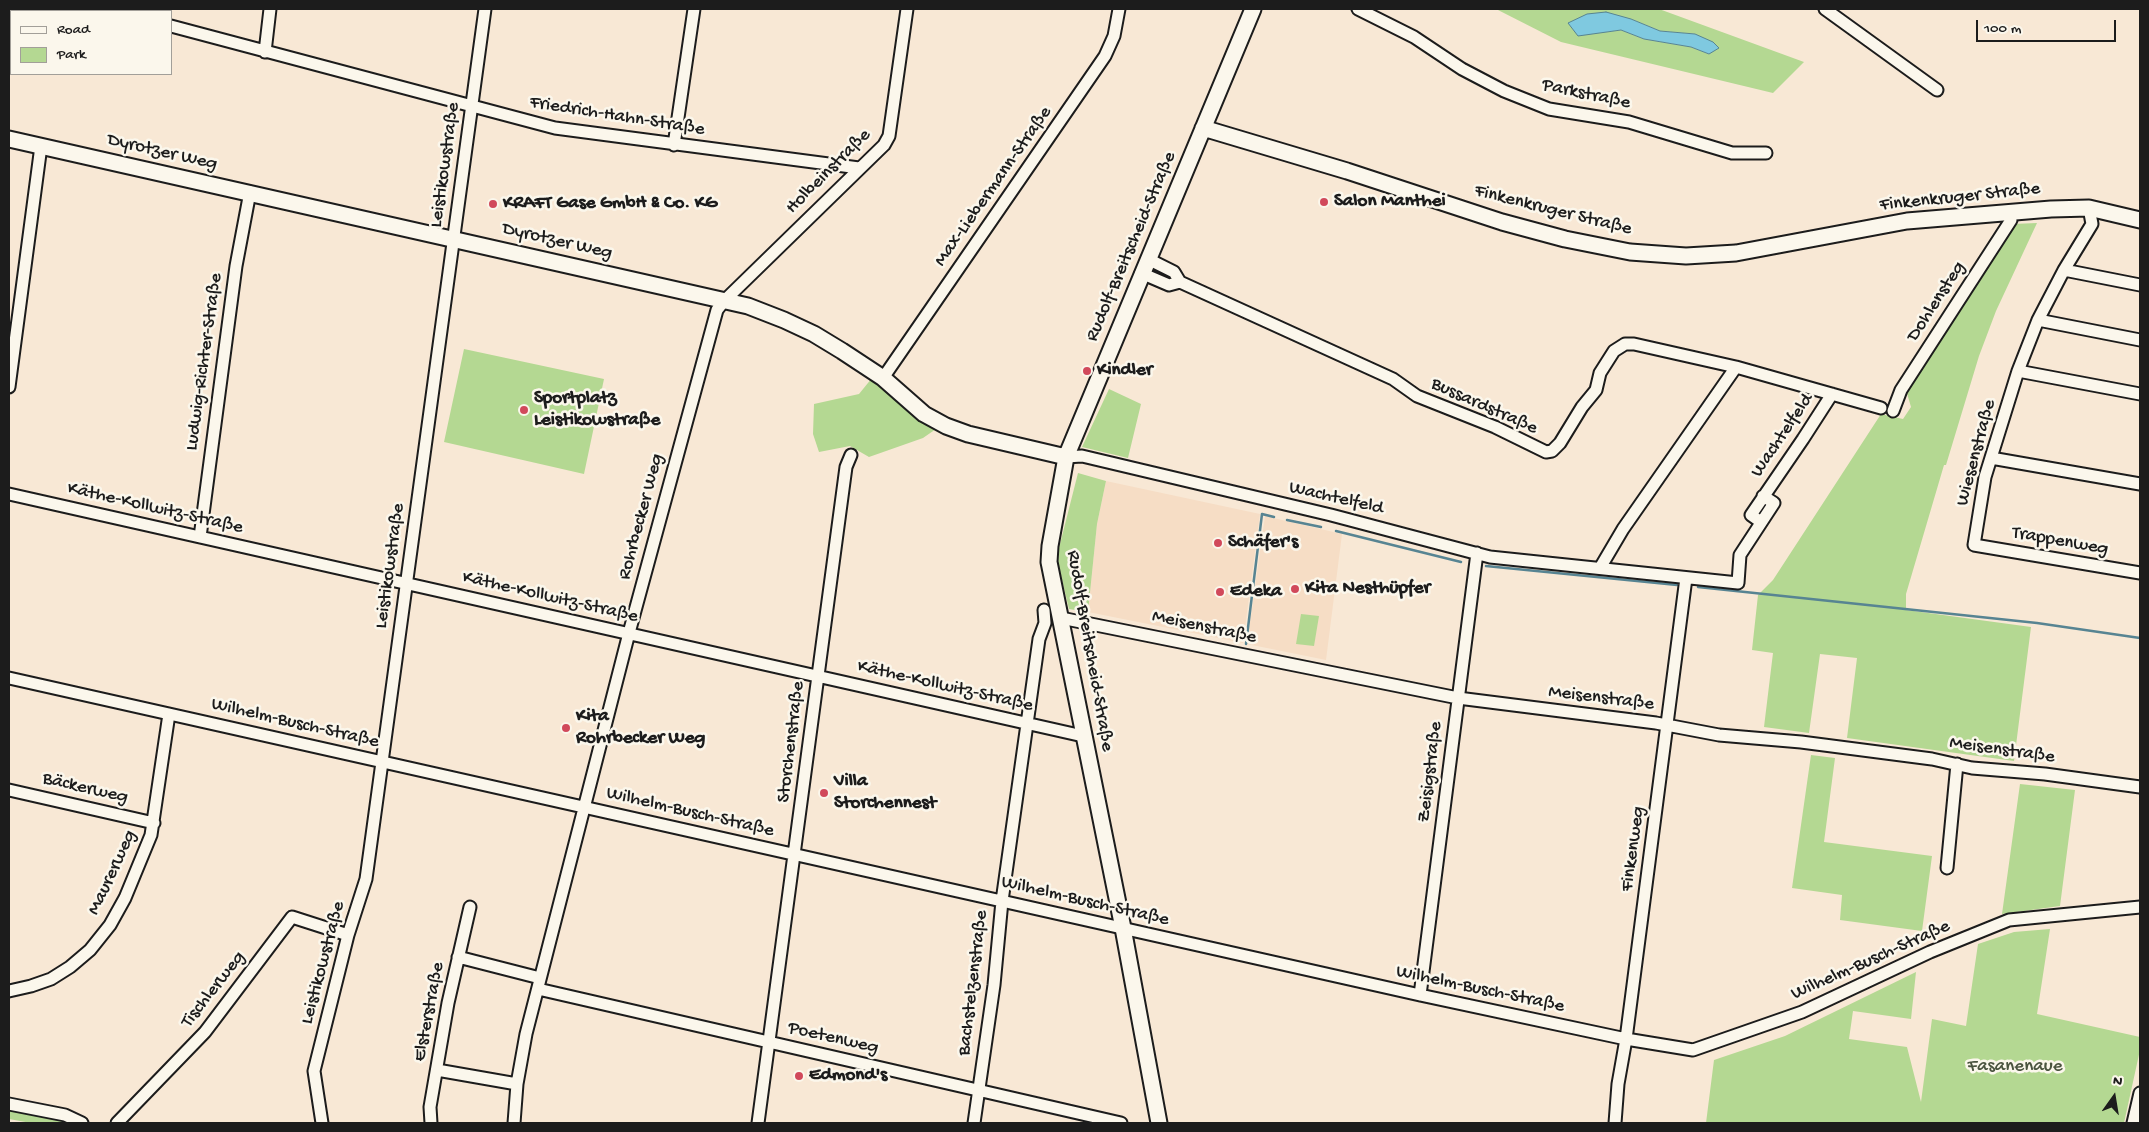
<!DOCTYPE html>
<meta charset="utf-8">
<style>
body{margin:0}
#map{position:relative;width:2149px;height:1132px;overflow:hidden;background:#f8e8d5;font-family:"Gochi Hand",sans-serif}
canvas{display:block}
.frame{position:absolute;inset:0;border:10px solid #1c1c1c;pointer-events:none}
.legend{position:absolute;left:10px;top:10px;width:162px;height:65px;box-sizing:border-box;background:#fbf7ec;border:1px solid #a29f99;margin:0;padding:6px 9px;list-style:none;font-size:15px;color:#1c1c1c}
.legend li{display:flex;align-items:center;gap:10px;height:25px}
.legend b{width:25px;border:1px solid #a29f99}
.north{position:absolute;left:2089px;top:1072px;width:50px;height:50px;-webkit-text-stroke:4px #fbf7ec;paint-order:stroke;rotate:13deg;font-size:14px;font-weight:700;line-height:20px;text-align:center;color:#1c1c1c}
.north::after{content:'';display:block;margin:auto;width:18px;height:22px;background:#1c1c1c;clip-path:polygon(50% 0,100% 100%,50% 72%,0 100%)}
.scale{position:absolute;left:1976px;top:20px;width:140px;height:22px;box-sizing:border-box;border:2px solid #1c1c1c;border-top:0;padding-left:6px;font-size:15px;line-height:18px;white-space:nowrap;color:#1c1c1c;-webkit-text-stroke:4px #fbf7ec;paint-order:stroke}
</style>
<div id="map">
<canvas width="2149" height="1132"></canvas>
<div class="frame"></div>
<ul class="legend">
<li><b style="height:6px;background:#fbf7ec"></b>Road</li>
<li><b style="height:14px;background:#b4d892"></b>Park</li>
</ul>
<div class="north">N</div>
<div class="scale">100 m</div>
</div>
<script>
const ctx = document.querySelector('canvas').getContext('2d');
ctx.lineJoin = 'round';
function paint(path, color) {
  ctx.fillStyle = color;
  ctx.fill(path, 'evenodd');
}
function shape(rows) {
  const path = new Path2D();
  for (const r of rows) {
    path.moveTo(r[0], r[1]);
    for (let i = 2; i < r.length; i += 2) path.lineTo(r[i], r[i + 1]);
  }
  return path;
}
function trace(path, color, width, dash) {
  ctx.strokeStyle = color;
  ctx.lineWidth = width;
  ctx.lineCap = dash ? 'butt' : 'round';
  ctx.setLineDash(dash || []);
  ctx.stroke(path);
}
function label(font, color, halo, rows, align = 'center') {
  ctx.font = font + ' "Gochi Hand",sans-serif';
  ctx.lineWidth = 5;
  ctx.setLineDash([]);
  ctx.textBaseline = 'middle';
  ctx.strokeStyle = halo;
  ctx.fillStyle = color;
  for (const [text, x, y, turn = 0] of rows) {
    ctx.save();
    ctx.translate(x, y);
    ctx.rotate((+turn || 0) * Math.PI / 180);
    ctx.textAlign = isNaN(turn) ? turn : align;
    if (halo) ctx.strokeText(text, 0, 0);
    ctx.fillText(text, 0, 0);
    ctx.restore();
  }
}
paint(shape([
 [1106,481,1260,514,1243,643,1088,612,1097,524],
 [1265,516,1342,534,1326,660,1247,644]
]), '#f6ddc5');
paint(shape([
 [1496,9,1659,9,1804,62,1773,93,1561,42],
 [1631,19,1660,31,1695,34,1709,54,1691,47,1644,39,1621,30,1578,35],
 [2037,223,1996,311,1979,356,1946,465,1944,465,1906,594,1906,610,2031,627,2014,761,1847,738,1857,658,1820,654,1809,733,1764,727,1773,653,1752,650,1758,595,1773,580,1881,414,1903,419,1911,407,1906,390,2013,224],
 [464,349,604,379,584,474,444,442],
 [872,378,936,429,923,438,869,457,850,446,819,452,813,434,814,404,859,394],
 [1109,389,1141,404,1128,458,1082,447],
 [1078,473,1106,481,1097,524,1088,612,1069,609,1058,563,1059,548],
 [1301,614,1319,616,1314,646,1296,644],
 [1811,755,1835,758,1824,842,1932,856,1922,931,1840,920,1842,895,1792,888],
 [2020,784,2075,790,2060,906,2002,914],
 [2050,929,2037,1014,2140,1037,2140,1050,2124,1123,1706,1123,1714,1060,1785,1036,1916,972,1911,1019,1853,1011,1849,1039,1907,1047,1921,1102,1932,1019,1966,1026,1978,944,2014,932],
 [9,1109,58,1119,67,1123,31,1123,9,1119]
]), '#b4d892');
const water = shape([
 [1606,12,1631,19,1660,31,1695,34,1713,42,1719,48,1709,54,1691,47,1644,39,1621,30,1578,36,1568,23,1587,14,1606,12]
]);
paint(water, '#7fc9e0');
trace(water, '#578492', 1);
trace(shape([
 [1287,520,1321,527],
 [1336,531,1461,562],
 [1486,566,1677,585],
 [1698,587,2037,623,2140,638],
 [1246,644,1262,514,1274,517]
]), '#578492', 2.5);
const street = shape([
 [105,9,114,11],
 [1358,9,1414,37,1462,69,1504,91,1549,109,1629,122,1732,153,1766,153],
 [1825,9,1937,90],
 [171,26,555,128,859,168],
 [265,52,270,9],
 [674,145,694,9],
 [2089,208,2092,224,2064,270,2038,320,2018,371,1985,477,1974,545,2140,573],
 [1148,259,1174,272,1180,282,1393,379,1417,396,1495,427,1546,452,1552,451,1560,443,1582,407,1596,390,1600,373,1614,351,1625,344,1634,344,1736,367,1881,408],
 [2064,270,2140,285],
 [1141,273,1169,285,1180,282],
 [2038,320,2140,340],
 [2018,371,2140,394],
 [883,378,1105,56,1114,36,1119,9],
 [9,387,41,146],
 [1893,411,1901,390,2011,220,2009,212],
 [1066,457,1082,456,1331,515,1490,557,1738,583,1740,555,1774,503,1763,496],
 [1991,458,2140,484],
 [9,494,1083,736],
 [1761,522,1751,515,1803,439,1832,394],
 [200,537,236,266,250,192],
 [1600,568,1623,529,1736,367],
 [1061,618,1458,698,1656,723,1719,735,1801,742,1932,759,1972,768,2045,774,2140,787],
 [9,678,1420,995,1626,1039,1693,1050,1802,1012,1930,952,2009,920,2140,907],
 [9,790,154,823],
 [1947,868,1957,764],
 [458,957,540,978],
 [538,989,1121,1123],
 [9,991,31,986,51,979,70,967,90,950,110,925,125,898,151,835,169,714],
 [1420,995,1477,553],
 [437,1070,517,1084],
 [9,1104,65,1115,82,1123],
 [117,1123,205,1032,292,917,348,935],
 [322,1123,314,1071,348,935,366,879,485,9],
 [431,1123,430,1107,448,1003,470,907],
 [514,1123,517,1084,526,1034,629,633,717,310,724,301,884,145,889,136,907,9],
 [758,1123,846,467,851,455],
 [974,1123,994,985,1002,901,1039,639,1045,623,1044,610],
 [1615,1123,1618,1084,1626,1039,1686,578],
 [2133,1123,2140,1093]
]);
const secondary = shape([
 [1203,128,1347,171,1502,222,1565,239,1630,252,1686,256,1736,253,1907,221,2051,209,2089,208,2140,220],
 [9,139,748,306,784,320,814,334,842,351,883,378,924,414,946,426,968,434,1066,457],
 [1159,1123,1123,928,1049,562,1050,546,1066,457,1253,9]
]);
trace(street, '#1c1c1c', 15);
trace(secondary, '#1c1c1c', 19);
trace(street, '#fbf7ec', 11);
trace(secondary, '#fbf7ec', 15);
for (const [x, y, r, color] of [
 [1324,202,5,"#d1495b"],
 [493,204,5,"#d1495b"],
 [1087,371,5,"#d1495b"],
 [524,410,5,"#d1495b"],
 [1218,543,5,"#d1495b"],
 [1295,589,5,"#d1495b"],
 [1220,592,5,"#d1495b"],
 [566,728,5,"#d1495b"],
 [824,793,5,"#d1495b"],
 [799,1076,5,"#d1495b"]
]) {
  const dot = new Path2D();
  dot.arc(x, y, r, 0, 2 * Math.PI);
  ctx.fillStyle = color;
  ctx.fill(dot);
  trace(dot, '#fbf7ec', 2);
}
label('19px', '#1c1c1c', '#fbf7ec', [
 ["Parkstraße",1586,95,12],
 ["Friedrich-Hahn-Straße",617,117,9],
 ["Dyrotzer Weg",162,153,13],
 ["Leistikowstraße",446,165,-82],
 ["Holbeinstraße",829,172,-45],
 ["Max-Liebermann-Straße",994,187,-55],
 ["Finkenkruger Straße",1960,198,-6],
 ["Finkenkruger Straße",1553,211,14],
 ["Dyrotzer Weg",557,242,13],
 ["Rudolf-Breitscheid-Straße",1132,247,-67],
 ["Dohlensteg",1937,302,-57],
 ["Ludwig-Richter-Straße",205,362,-82],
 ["Bussardstraße",1484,407,24],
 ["Wachtelfeld",1783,436,-56],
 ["Wiesenstraße",1977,453,-75],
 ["Wachtelfeld",1336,499,13],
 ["Käthe-Kollwitz-Straße",155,509,13],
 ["Rohrbecker Weg",642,517,-75],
 ["Trappenweg",2060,542,10],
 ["Leistikowstraße",391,566,-82],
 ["Käthe-Kollwitz-Straße",550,598,13],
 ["Meisenstraße",1204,628,12],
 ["Rudolf-Breitscheid-Straße",1089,651,80],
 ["Käthe-Kollwitz-Straße",945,687,13],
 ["Meisenstraße",1601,699,7],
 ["Wilhelm-Busch-Straße",295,724,13],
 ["Storchenstraße",792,742,-83],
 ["Meisenstraße",2002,751,8],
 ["Zeisigstraße",1431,772,-83],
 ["Bäckerweg",85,789,13],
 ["Wilhelm-Busch-Straße",690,813,13],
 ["Finkenweg",1634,849,-82],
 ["Maurerweg",113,873,-65],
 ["Wilhelm-Busch-Straße",1085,902,13],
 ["Wilhelm-Busch-Straße",1871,961,-24],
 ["Leistikowstraße",324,963,-75],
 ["Bachstelzenstraße",974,983,-83],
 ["Tischlerweg",214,990,-52],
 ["Wilhelm-Busch-Straße",1480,990,12],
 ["Elsterstraße",430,1012,-79],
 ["Poetenweg",833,1039,13]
]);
label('bold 19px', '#1c1c1c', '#fbf7ec', [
 ["Salon Manthei",1334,202],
 ["KRAFT Gase GmbH & Co. KG",503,204],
 ["Kindler",1097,371],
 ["Sportplatz",534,399],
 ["Leistikowstraße",534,421],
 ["Schäfer's",1228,543],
 ["Kita Nesthüpfer",1305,589],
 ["Edeka",1230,592],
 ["Kita",576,717],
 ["Rohrbecker Weg",576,739],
 ["Villa",834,782],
 ["Storchennest",834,804],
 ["Edmond's",809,1076]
], 'left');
label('19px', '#4a543f', '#fbf7ec', [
 ["Fasanenaue",2015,1067]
]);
</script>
